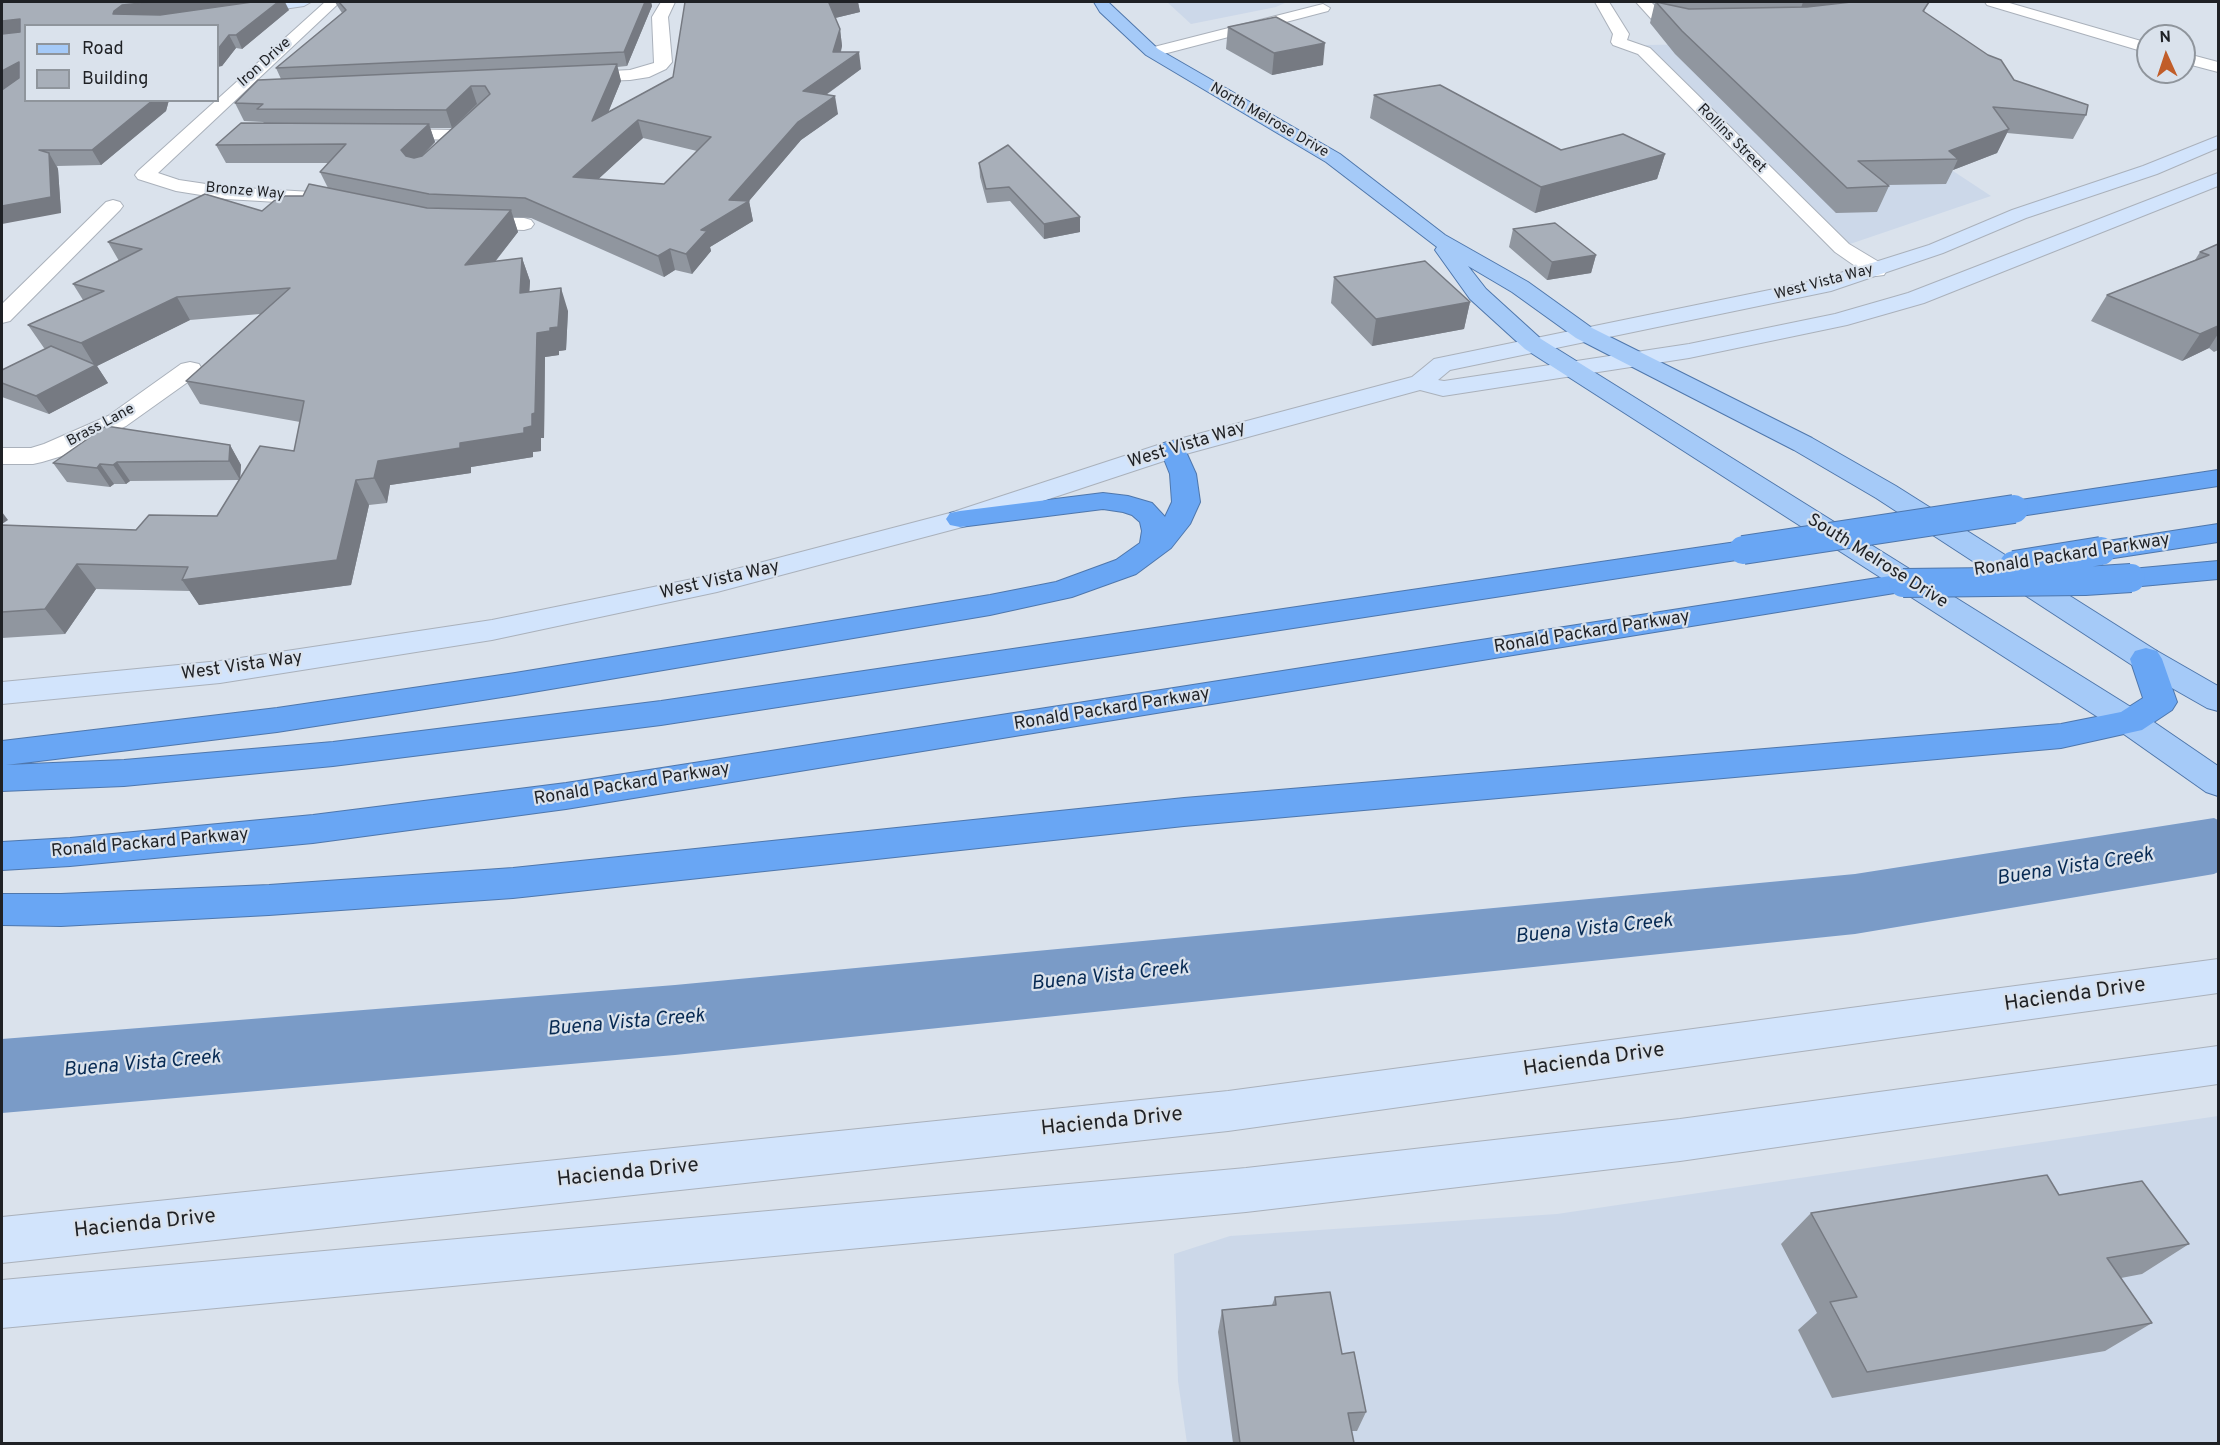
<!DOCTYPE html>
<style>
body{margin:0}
#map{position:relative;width:2220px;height:1445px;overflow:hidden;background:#dae2ec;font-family:Overpass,sans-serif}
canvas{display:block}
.frame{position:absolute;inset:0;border:3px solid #1f2125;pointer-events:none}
.legend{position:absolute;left:24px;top:24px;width:195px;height:78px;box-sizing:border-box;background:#dae2ec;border:2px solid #8f959c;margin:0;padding:8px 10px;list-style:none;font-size:18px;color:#1f2125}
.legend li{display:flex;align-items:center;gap:12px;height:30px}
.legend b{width:30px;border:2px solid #8f959c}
.north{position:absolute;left:2136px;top:24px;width:60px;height:60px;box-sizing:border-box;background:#dae2ec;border:2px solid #8f959c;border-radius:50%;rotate:357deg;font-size:16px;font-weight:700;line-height:24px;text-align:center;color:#1f2125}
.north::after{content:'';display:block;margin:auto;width:21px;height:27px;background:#c15d29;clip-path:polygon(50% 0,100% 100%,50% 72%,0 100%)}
</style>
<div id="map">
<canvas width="2220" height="1445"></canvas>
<div class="frame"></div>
<ul class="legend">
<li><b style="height:8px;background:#a5caf8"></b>Road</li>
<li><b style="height:16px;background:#a8afb9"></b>Building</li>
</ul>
<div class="north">N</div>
</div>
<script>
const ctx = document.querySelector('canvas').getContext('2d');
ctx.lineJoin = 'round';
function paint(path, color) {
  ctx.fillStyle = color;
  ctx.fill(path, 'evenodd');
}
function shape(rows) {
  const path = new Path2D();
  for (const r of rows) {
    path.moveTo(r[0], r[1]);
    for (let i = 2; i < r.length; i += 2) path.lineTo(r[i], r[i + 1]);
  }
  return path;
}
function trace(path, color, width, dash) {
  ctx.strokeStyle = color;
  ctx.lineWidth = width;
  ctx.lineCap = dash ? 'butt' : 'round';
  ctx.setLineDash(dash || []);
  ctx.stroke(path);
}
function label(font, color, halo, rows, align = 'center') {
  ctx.font = font + ' Overpass,sans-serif';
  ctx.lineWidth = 4.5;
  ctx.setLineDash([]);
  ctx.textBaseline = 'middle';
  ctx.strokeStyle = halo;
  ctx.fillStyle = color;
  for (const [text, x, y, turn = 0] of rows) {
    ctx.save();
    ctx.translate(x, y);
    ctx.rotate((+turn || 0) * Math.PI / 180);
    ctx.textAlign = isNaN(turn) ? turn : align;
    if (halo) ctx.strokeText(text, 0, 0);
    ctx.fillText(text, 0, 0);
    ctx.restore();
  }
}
paint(shape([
 [1167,2,1287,2,1276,7,1191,24],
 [1784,43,1950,169,1991,196,1850,244,1645,45],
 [2218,1116,2218,1443,1187,1443,1178,1381,1174,1254,1230,1236,1557,1214]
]), '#ccd8e9');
paint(shape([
 [2214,818,2218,820,2218,872,2214,874,1855,934,675,1055,2,1113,2,1039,675,985,1855,874,2214,818]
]), '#7a9bc7');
const street = shape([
 [325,2,340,2,158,173,179,180,226,187,329,193,336,195,339,199,336,203,329,205,226,199,176,191,138,179,135,175,138,171,325,2],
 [661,2,675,2,668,17,672,62,666,69,649,77,630,80,568,82,566,78,568,74,574,73,630,70,654,63,652,17,661,2],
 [1595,2,1609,2,1629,34,1627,40,1650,48,1849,244,1884,265,1887,270,1884,275,1876,276,1868,275,1835,252,1638,54,1613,45,1611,42,1613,34,1595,2],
 [1636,2,1651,2,1665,16,1693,18,1701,23,1693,28,1655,23,1636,2],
 [1985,2,2006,2,2148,43,2148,53,1987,5,1985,2],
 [1323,4,1330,8,1328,11,1152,57,1144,52,1146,49,1323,4],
 [2184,53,2218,62,2218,72,2184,63,2184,53],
 [388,129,458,130,464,131,467,135,464,139,458,140,382,138,379,134,382,130,388,129],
 [113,200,120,202,123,206,120,210,10,321,2,323,2,304,106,202,113,200],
 [471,218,524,218,531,220,534,224,531,228,524,230,464,228,461,224,464,220,471,218],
 [190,362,199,364,202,369,199,374,126,426,62,456,42,462,33,464,2,464,2,448,31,448,44,444,108,416,181,364,190,362]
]);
const secondary = shape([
 [274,2,311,2,304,6,243,15,235,10,243,5,274,2],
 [2218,136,2218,148,2157,174,2026,218,1943,253,1831,291,1450,370,1438,380,1444,381,1689,344,1835,314,1908,293,2218,173,2218,186,1924,303,1847,325,1689,358,1443,396,1420,390,1182,455,970,525,717,592,492,640,220,683,2,704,2,682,220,661,492,620,717,574,950,513,1164,443,1412,377,1434,359,1818,280,1929,245,2012,210,2143,166,2218,136],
 [2218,959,2218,993,1228,1131,2,1263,2,1217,1228,1091,2218,959],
 [2218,1046,2218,1084,1680,1161,1246,1212,2,1328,2,1280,1246,1168,1680,1119,2218,1046]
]);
const primary = shape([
 [1094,2,1108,2,1158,49,1340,154,1445,235,1528,282,1592,328,1812,438,1896,486,2157,651,2218,686,2218,711,2207,708,2135,667,1876,498,1794,450,1576,338,1512,292,1468,266,1486,289,1541,339,2142,714,2218,766,2218,796,2206,792,2118,730,1525,349,1470,299,1435,250,1437,247,1326,162,1146,55,1100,12,1094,2]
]);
const highway = shape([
 [1173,441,1182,443,1196,474,1200,502,1190,524,1171,548,1136,574,1072,597,990,615,515,695,277,732,6,765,124,760,333,742,661,701,1743,541,1753,544,1757,550,1753,556,1743,559,661,725,333,766,124,786,2,791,2,741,277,708,515,673,990,595,1056,582,1116,560,1140,543,1142,531,1140,522,1132,515,1123,512,1103,509,960,527,950,525,946,519,950,513,960,511,1103,493,1128,496,1152,503,1165,517,1172,502,1170,474,1160,449,1164,443,1173,441],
 [2218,470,2218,486,2014,517,2004,515,2000,509,2004,503,2014,501,2218,470],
 [2218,524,2218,542,2101,560,2091,557,2087,551,2091,545,2101,542,2218,524],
 [2218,561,2218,579,2131,587,2121,585,2116,578,2121,571,2131,569,2218,561],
 [1903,574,1913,576,1918,583,1913,590,566,809,313,843,70,866,2,870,2,842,70,838,313,815,566,783,1903,574],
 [2146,648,2157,651,2162,659,2177,702,2172,710,2142,730,2061,748,1184,826,513,898,269,915,61,926,2,925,2,894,61,894,269,885,513,868,1184,798,2061,724,2121,712,2143,698,2130,659,2135,651,2146,648]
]);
trace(street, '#aab1bb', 2);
trace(secondary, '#aab1bb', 2);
trace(primary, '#4f77ac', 2);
trace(highway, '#4f77ac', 2);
paint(street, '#fff');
paint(secondary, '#d2e4fc');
paint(primary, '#a5caf8');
paint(highway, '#69a6f4');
const highwayBridge = shape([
 [1743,550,2014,509],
 [2014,565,2101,551],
 [1903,583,2085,581,2131,578]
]);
trace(highwayBridge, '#4f77ac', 30, []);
trace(highwayBridge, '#69a6f4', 28);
paint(shape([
 [335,2,651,2,652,6,627,66,617,67,621,81,608,112,673,77,685,2,858,2,860,12,835,18,840,29,842,46,841,52,861,69,826,95,838,114,801,140,749,201,753,221,710,247,711,251,692,274,675,270,664,277,531,218,513,217,518,232,495,262,522,258,530,281,529,292,568,311,566,350,559,351,559,355,545,357,544,438,541,438,541,451,533,452,533,457,471,467,471,473,390,485,387,503,369,505,351,585,199,605,190,591,96,589,65,634,2,638,2,525,136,530,217,516,239,480,130,481,126,484,114,484,110,487,67,482,53,463,230,445,241,465,240,478,294,451,300,422,200,404,186,381,260,314,190,320,97,366,108,383,49,414,2,397,2,370,46,349,44,348,28,325,83,300,73,284,119,261,108,242,262,211,280,200,303,196,328,188,320,172,329,163,226,163,216,145,264,123,263,122,244,121,235,103,281,79,276,68,342,13,338,7],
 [430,128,452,128,422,156,435,142],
 [643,138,697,151,664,184,598,179],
 [1655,2,1928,2,1924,12,2014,80,2086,115,2073,139,2007,133,1997,153,1953,170,1946,184,1887,185,1889,186,1877,212,1836,213,1675,54,1650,23],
 [2,3,289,10,242,49,236,48,222,66,218,26,26,100,169,100,166,111,101,165,57,166,58,169,61,213,5,88,2,90],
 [1228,27,1323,65,1272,75,1226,49],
 [1374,95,1561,150,1665,154,1657,179,1535,213,1370,118],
 [979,163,1080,232,1044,239,1010,201,987,203,980,177],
 [1513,229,1596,255,1591,273,1547,280,1509,247],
 [2218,244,2218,350,2214,352,2209,348,2182,361,2091,321,2107,295,2195,260,2200,252],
 [1334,277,1470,302,1464,329,1372,346,1331,303],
 [2059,1195,2189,1244,2142,1274,2121,1278,2152,1323,2105,1351,1832,1398,1798,1330,1817,1313,1781,1244,1811,1213],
 [1275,1297,1342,1354,1366,1412,1357,1431,1351,1431,1354,1443,1233,1443,1218,1332,1222,1310,1272,1305]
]), '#90969f');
paint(shape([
 [151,2,261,2,129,19,113,14,114,11,122,5],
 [278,2,285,2,289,10,242,49,236,35],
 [645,2,651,2,652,6,627,66,624,52],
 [834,2,858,2,860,12,831,19,829,3],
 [1803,2,1879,2,1799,14],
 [20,19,26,33,2,36,2,21],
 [840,29,842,46,836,68,859,52,861,69,806,109,803,91,833,52],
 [229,35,236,48,222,66,218,67,218,49],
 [1325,43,1323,65,1272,75,1274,53],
 [19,62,26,78,2,90,2,71],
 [617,64,621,81,597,140,592,121],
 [471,86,477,104,452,128,446,110],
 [835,96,838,114,801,140,749,201,753,221,710,247,711,251,692,274,686,254,701,230,798,122],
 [153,100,169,100,166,111,101,165,92,150],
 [638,120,643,138,579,197,573,177],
 [429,124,435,142,409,169,401,150],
 [2009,129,1997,153,1953,170,1958,159,1949,151],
 [49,153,58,169,61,213,2,224,2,206],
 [1665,154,1657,179,1535,213,1541,187],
 [511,210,518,232,474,288,465,265],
 [1080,217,1080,232,1044,239,1044,224],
 [670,249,675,270,664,277,658,256],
 [1596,255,1591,273,1547,280,1552,262],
 [522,258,530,281,528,316,520,293],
 [561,288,568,311,566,350,559,351,559,355,545,357,544,438,541,438,541,451,533,452,533,457,471,467,471,473,390,485,387,503,374,478,378,461,460,443,524,428,537,333,550,328],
 [177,297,190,320,97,366,108,383,49,414,36,396,95,366,81,343],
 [1470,302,1464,329,1372,346,1376,319],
 [2218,326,2218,334,2209,348,2182,361,2200,334],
 [230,445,241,465,240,480,229,461],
 [117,462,130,481,126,484,113,465],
 [100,464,114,484,110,487,97,468],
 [356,480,369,505,351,585,199,605,182,580],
 [2,512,8,520,2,524],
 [77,564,96,589,65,634,45,609]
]), '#767a82');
const building = shape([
 [4,2,151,2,122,5,114,11,113,14,160,15,252,2,278,2,236,35,229,35,218,49,218,26,26,26,26,100,153,100,92,150,39,150,49,153,51,197,2,206,2,90,19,78,19,62,2,71,2,34,20,32,20,19,2,21,2,3,4,2],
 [339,2,645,2,624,52,276,68,346,10,339,2],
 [685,2,834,2,829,3,840,29,833,52,859,52,803,91,835,96,798,122,729,200,749,201,701,230,707,231,686,254,670,249,658,256,525,198,429,194,320,172,346,144,216,145,241,123,429,124,401,150,406,156,414,158,422,156,490,94,485,86,471,86,446,110,257,109,263,104,235,103,258,80,617,64,592,121,673,77,685,2],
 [638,120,711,137,664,184,573,177,638,120],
 [1656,2,1689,9,1807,7,1851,2,1929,2,1923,11,1988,55,2001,60,2014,80,2088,105,2086,115,1993,107,2009,129,1949,151,1958,159,1858,161,1889,186,1847,188,1682,31,1656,2],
 [1276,17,1325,43,1274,53,1228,27,1276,17],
 [1440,85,1561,150,1623,134,1665,154,1541,187,1374,95,1440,85],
 [1008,145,1080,217,1044,224,1009,187,986,189,979,163,1008,145],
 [309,184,427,208,511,210,465,265,522,258,520,293,561,288,558,327,550,328,550,331,537,333,535,413,532,414,532,426,524,428,524,433,460,443,460,448,378,461,374,478,356,480,337,560,182,580,188,567,77,564,45,609,2,612,2,525,136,530,149,515,217,516,260,446,294,451,304,401,186,381,290,288,177,297,81,343,28,325,104,291,73,284,142,249,108,242,205,194,262,211,275,200,280,200,285,196,303,196,309,184],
 [1555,223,1596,255,1552,262,1513,229,1555,223],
 [2218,244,2218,326,2200,334,2107,295,2209,255,2200,252,2218,244],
 [1425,261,1470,302,1376,319,1334,277,1425,261],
 [51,346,96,365,36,396,2,383,2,370,51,346],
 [106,426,230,445,229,461,117,462,113,465,100,464,97,468,53,463,106,426],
 [2047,1175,2059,1195,2142,1181,2189,1244,2107,1258,2152,1323,1867,1372,1830,1302,1857,1297,1811,1213,2047,1175],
 [1330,1292,1342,1354,1354,1352,1366,1412,1348,1413,1354,1443,1240,1443,1222,1310,1276,1305,1275,1297,1330,1292]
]);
paint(building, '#a8afb9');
trace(building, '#767a82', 1.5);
label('15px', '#1f2125', '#dae2ec', [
 ["Iron Drive",265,63,-42],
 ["North Melrose Drive",1269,121,30],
 ["Rollins Street",1731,139,45],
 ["Bronze Way",245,192,5],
 ["West Vista Way",1824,283,-15],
 ["Brass Lane",101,426,-28]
]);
label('18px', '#1f2125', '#dae2ec', [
 ["West Vista Way",1187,446,-17],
 ["Ronald Packard Parkway",2072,556,-9],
 ["South Melrose Drive",1877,562,32],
 ["West Vista Way",720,581,-13],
 ["Ronald Packard Parkway",1592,633,-9],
 ["West Vista Way",242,667,-8],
 ["Ronald Packard Parkway",1112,710,-9],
 ["Ronald Packard Parkway",632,785,-9],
 ["Ronald Packard Parkway",150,844,-5]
]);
label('italic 20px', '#072a53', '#dae2ec', [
 ["Buena Vista Creek",2075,868,-9],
 ["Buena Vista Creek",1594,930,-6],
 ["Buena Vista Creek",1110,977,-6],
 ["Buena Vista Creek",626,1024,-5],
 ["Buena Vista Creek",142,1065,-5]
]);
label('21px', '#1f2125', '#dae2ec', [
 ["Hacienda Drive",2075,996,-8],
 ["Hacienda Drive",1594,1061,-8],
 ["Hacienda Drive",1112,1123,-6],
 ["Hacienda Drive",628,1174,-6],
 ["Hacienda Drive",145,1225,-6]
]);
</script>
